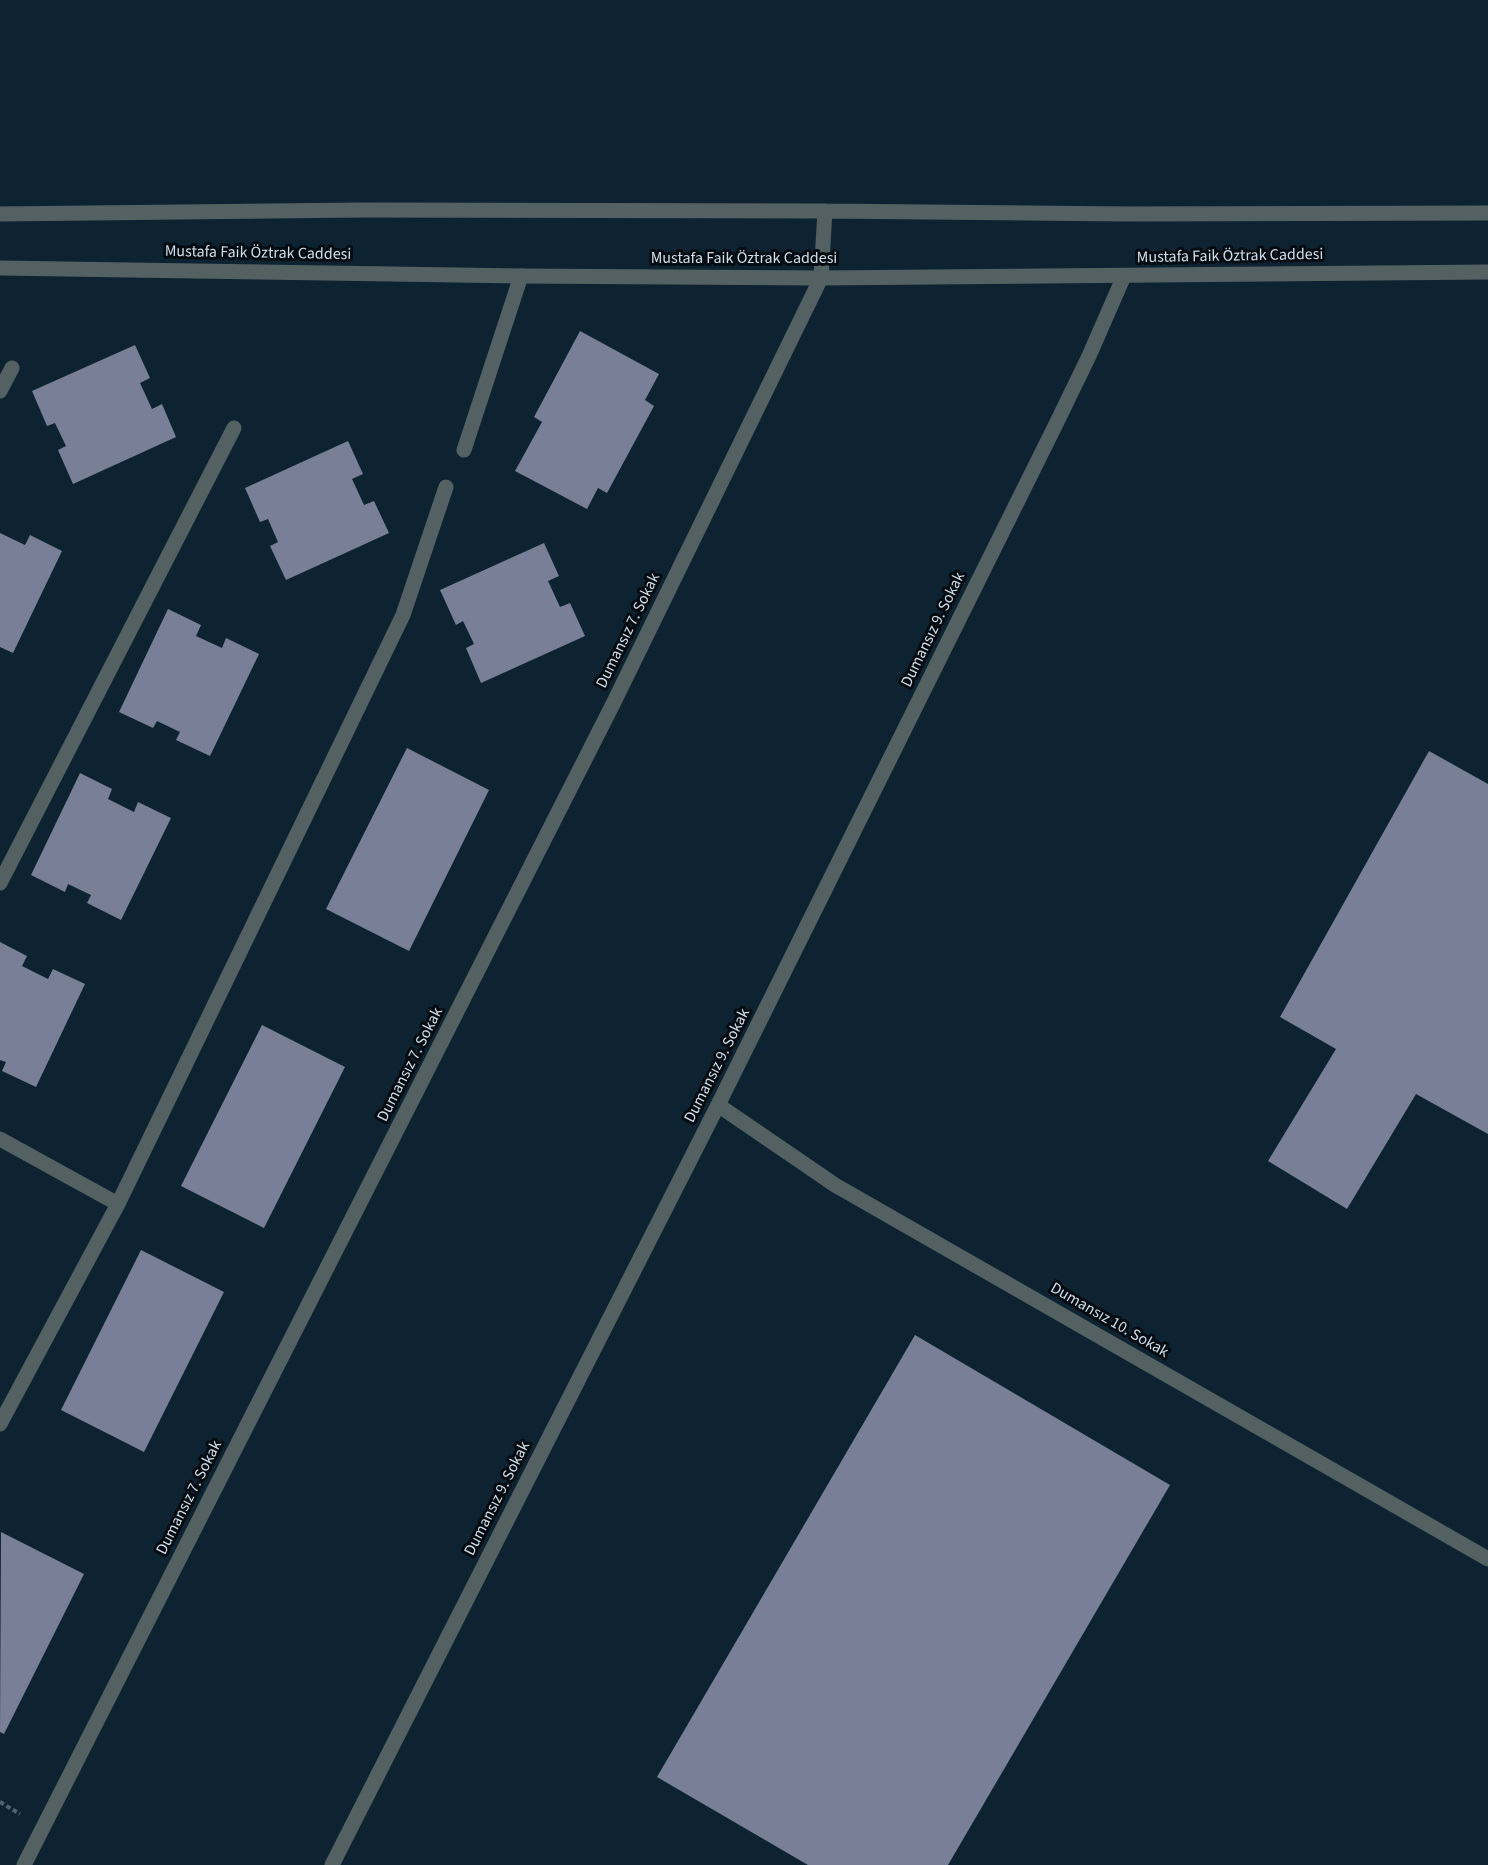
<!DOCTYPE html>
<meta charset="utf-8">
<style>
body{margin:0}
canvas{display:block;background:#0e2331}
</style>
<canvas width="1488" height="1865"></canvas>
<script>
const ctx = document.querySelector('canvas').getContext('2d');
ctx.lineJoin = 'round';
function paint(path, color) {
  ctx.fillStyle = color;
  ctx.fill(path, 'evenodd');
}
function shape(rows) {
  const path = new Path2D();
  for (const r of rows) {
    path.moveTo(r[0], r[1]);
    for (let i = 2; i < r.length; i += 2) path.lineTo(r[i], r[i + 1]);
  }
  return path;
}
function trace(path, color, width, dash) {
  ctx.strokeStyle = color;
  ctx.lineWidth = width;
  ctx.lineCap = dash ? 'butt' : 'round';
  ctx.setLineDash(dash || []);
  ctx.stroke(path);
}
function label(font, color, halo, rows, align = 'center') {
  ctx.font = font + ' "Source Sans 3",sans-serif';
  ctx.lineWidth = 6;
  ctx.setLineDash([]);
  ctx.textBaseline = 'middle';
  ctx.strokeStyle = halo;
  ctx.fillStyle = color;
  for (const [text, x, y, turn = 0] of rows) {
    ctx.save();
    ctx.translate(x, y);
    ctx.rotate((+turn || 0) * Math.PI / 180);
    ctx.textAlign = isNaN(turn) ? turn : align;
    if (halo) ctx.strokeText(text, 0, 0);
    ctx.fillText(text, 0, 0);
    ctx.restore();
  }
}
paint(shape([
 [580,331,659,374,645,400,654,406,607,493,598,488,587,509,515,471,542,422,534,417],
 [135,345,150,378,140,383,152,409,162,404,176,437,73,484,58,450,66,446,55,423,47,426,32,391],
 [348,441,363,474,352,479,364,505,374,501,389,533,286,580,270,546,278,542,268,519,260,522,245,488],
 [0,533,25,545,30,535,62,551,13,653,0,647],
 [544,543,559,576,548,581,560,607,570,603,585,636,481,683,466,648,474,644,463,621,456,625,440,590],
 [168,609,201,625,196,636,222,648,226,638,259,654,210,756,176,740,180,732,157,721,153,728,119,712],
 [407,748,489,790,409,951,326,909],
 [1429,751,1488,784,1488,1134,1416,1094,1347,1209,1268,1161,1336,1049,1280,1017],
 [80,773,112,789,108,799,134,812,138,802,171,818,121,920,87,903,91,895,68,884,65,892,31,875],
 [0,942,27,956,22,966,48,979,53,969,85,984,36,1087,2,1071,6,1062,0,1060],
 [262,1025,345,1067,264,1228,181,1186],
 [141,1250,224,1292,144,1452,61,1410],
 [915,1335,1170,1485,948,1865,808,1865,657,1777],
 [1,1532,84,1574,4,1734,0,1732]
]), '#787f97');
trace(shape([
 [0,1802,20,1814]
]), '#50636f', 4, [4.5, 3]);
trace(shape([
 [0,391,12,368],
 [464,450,521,276],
 [0,883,234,428],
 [0,1139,118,1204],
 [0,1424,118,1204,403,615,446,487]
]), '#546163', 15);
trace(shape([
 [718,1105,835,1185,1488,1559],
 [24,1865,614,702,821,278],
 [332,1865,718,1105,1057,422,1089,356,1124,276]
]), '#546163', 15);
trace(shape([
 [0,214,361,210,825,211,1128,214,1488,213],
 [0,268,521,276,821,278,1488,272],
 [821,278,825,211]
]), '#546163', 15);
label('16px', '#d1dee8', '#040c12', [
 ["Mustafa Faik Öztrak Caddesi",258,254,1],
 ["Mustafa Faik Öztrak Caddesi",1230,257,-1],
 ["Mustafa Faik Öztrak Caddesi",744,259],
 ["Dumansız 9. Sokak",934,630,-64],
 ["Dumansız 7. Sokak",629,631,-64],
 ["Dumansız 7. Sokak",411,1065,-63],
 ["Dumansız 9. Sokak",718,1066,-63],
 ["Dumansız 10. Sokak",1109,1321,30],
 ["Dumansız 7. Sokak",190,1498,-63],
 ["Dumansız 9. Sokak",498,1499,-63]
]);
</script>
